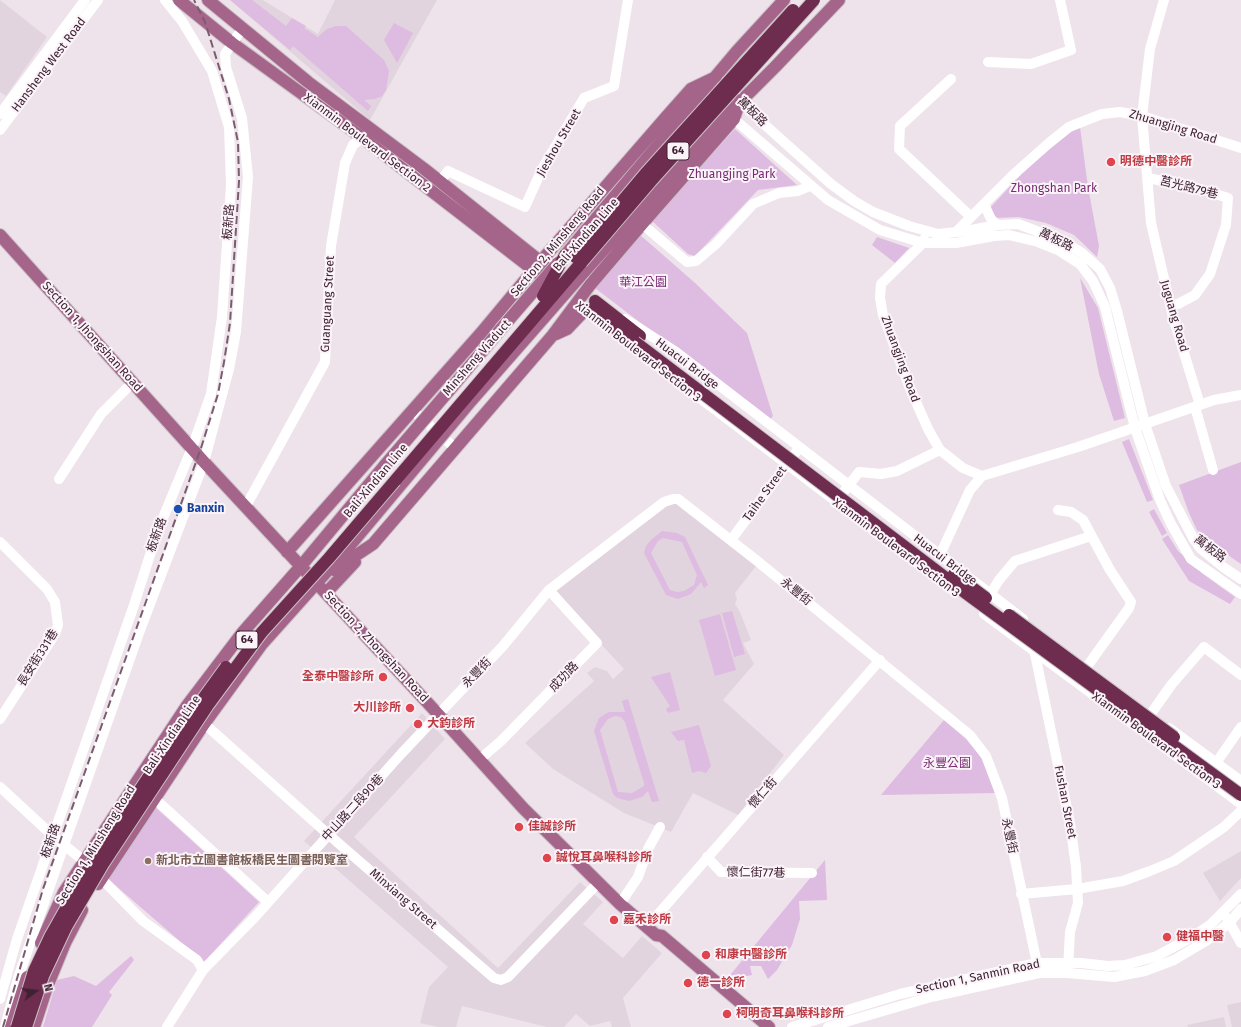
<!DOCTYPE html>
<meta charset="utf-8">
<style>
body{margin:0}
#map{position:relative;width:1241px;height:1027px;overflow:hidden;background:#eee3eb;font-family:"Fira Sans",sans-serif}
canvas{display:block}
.north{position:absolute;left:16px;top:971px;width:40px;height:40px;-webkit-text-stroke:3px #faf4f9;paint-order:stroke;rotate:75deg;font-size:11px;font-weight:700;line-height:16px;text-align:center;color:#402133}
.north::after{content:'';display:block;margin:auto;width:14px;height:18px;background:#402133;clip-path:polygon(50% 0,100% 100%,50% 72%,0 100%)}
</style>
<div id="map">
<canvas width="1241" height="1027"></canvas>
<div class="north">N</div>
</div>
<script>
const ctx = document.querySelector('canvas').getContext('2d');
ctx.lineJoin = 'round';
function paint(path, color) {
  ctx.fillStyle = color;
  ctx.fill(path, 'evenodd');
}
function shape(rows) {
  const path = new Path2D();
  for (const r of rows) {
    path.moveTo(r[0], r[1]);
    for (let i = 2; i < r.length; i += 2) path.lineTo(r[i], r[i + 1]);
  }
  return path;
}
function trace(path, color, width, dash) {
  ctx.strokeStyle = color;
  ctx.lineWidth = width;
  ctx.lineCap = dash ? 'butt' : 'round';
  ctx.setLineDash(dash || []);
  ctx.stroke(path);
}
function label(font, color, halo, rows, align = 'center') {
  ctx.font = font + ' "Fira Sans","Noto Sans TC",sans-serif';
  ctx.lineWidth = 4;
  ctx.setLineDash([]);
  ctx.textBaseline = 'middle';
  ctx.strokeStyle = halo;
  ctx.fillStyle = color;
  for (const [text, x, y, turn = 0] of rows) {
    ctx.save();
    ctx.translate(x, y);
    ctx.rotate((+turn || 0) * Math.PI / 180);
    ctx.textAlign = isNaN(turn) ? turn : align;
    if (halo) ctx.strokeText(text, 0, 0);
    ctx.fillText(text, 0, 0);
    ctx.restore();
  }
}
paint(shape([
 [0,0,47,37,6,96,0,92],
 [230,0,263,0,318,34,335,0,437,0,370,120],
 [669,503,679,504,757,565,735,593,737,599,735,604,740,612,751,640,743,643,754,664,723,700,784,755,738,815,693,793,671,832,624,813,553,769,525,743,594,681,587,673,595,667,607,671,613,679,624,669,554,593],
 [422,713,445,739,354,837,498,968,580,882,603,902,583,924,623,958,642,936,662,953,623,998,631,1027,612,1027,610,1021,590,1026,576,1014,564,1027,547,1027,462,1006,456,1027,438,1027,420,1023,429,987,448,967,304,841],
 [1241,851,1241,878,1220,901,1203,873],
 [1241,1002,1241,1027,1232,1027,1227,1005],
 [1224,1017,1226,1027,1188,1027,1187,1025]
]), '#e2d4de');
paint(shape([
 [230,0,252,0,286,26,292,18,306,26,304,28,318,37,327,29,336,26,346,26,384,60,389,71,386,90,382,96,375,99,364,100,371,106,368,111,293,46,290,50],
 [394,23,413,33,397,63,384,40],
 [1080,127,1088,187,1099,246,1097,257,1074,235,1046,223,1019,217,994,218,989,209,1029,166,1072,131],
 [735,129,797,185,758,190,695,256,688,254,651,220],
 [639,234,694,282,747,333,773,416,769,421,595,288],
 [877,237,909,248,895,263,872,245],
 [1080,278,1098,308,1125,418,1114,421,1099,374],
 [1129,439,1153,500,1147,502,1122,442],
 [1241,462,1241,564,1209,542,1197,530,1189,513,1179,485],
 [1154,509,1167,533,1162,536,1149,512],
 [662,531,677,533,685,537,708,585,704,588,701,582,691,594,678,599,666,595,644,553,646,546,651,540],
 [663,538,682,542,697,575,694,585,684,591,677,592,670,590,651,553,658,541],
 [1168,535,1178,551,1203,574,1235,597,1230,604,1189,581,1162,539],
 [732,611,745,654,734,657,722,613],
 [720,614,736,670,715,676,699,620],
 [670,672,680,710,668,713,666,709,670,706,651,677],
 [628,699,659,801,652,802,648,791,642,797,629,801,617,798,613,794,594,731,599,718,609,712,625,712,622,701],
 [615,716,621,717,625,722,644,783,644,786,632,793,618,792,600,730,608,719],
 [944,720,966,739,982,758,996,793,881,795],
 [699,725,711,766,706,773,699,771,692,773,684,740,678,741,671,732],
 [154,806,259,902,204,962,108,879],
 [825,860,827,900,799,901,800,919,792,945,777,970,768,979,761,966,750,966,752,975,726,980],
 [131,956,134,960,109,992,112,995,92,1027,43,1027,57,980,74,976,96,986]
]), '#debbe0');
const major = shape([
 [179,0,232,43,363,138,540,275],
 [208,0,308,82,423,168,546,266],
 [0,235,204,462,438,714,523,808,620,904,656,935,662,936,769,1027],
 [565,255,737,51,784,0],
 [584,272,702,140,775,67,839,0],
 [556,334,567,329,586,309],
 [453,386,500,330],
 [287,552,481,333,541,261,667,116,691,89,716,77],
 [334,570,373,544,447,458,552,336,590,285,642,224,734,119,740,100],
 [326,593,355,562],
 [98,884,204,724,262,644,347,549,404,481],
 [41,943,64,892,186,707,243,632,301,566,385,465],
 [11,1027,27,977],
 [34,1027,47,987,65,943,82,910]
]);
const highway = shape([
 [595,301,640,336],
 [589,310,634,341]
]);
trace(major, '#cac1c6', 14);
trace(highway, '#cac1c6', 14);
trace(shape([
 [1164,0,1150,49,1142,116,1151,223,1173,317,1200,405],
 [988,62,1031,64,1071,50,1060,0],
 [716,77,765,125,831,184,854,201,873,212,909,226,938,234,966,231,997,225,1018,224,1063,241,1082,253,1100,269,1110,288,1117,311,1145,424,1166,486,1193,538,1201,549,1223,567,1241,579],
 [951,79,900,126,899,149,971,217],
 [0,114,85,0],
 [734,119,828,200,880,230,923,243,956,243,994,236,1009,235,1038,242,1058,250,1080,264,1093,281,1105,307,1135,428,1160,500,1171,524,1191,559,1241,594],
 [0,130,98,0],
 [1148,178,1197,188,1228,198,1226,225,1210,274,1195,295,1178,304,1171,305],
 [440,182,448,171,525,207,542,169,584,98,614,86,628,0],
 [984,204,991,219,997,225],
 [642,224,687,262,696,261,716,244,753,204,779,193,798,191,810,186],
 [956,232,1013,175,1049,143,1069,127,1102,114,1120,112,1142,116,1241,148],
 [924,239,923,243,881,284,880,298,883,315,909,386,928,429,940,450,963,468,982,476],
 [625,319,676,352,1023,619],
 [634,348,954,591],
 [1195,407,1213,470],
 [413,411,455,448],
 [982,476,1078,447,1214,400,1241,395],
 [59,479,101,414,133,382],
 [835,503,859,472,881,474,897,471,940,450],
 [246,506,325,362,331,246,345,163,353,145,367,134],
 [1058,510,1071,512,1083,520,1110,570,1131,602,1129,608,1086,668],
 [731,540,799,448],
 [0,542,47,589,55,602,58,625,55,634,0,719],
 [940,555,970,490,982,476],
 [991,593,999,580,1015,561,1091,536],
 [984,614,1241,804],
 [1035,648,1035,654,1070,823,1076,867,1078,903,1070,932,1068,969],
 [198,718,329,835,494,978,501,980,508,977,598,883],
 [1147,725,1150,715,1172,684,1204,647,1241,675],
 [1169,728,1241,781],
 [479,760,501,741,597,643,549,590],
 [1216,763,1241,727],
 [0,787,53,836,84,861,143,921,197,960,203,970],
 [154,798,268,902],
 [707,857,721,872,812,873],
 [1021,894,1077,889,1123,881,1150,871,1174,861,1224,827,1241,811],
 [620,904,638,877,648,849,660,827],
 [1227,918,1241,943],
 [647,927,880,660],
 [0,999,17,939,133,608,158,530,192,448,211,394,222,317,231,185,229,127,212,71,182,21,165,0],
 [5,1027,18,978,64,845,139,633,204,462,229,369,236,332,248,177,242,118,226,67,225,54,242,29],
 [167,1027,203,970,255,917,401,754,503,646,549,590,664,502,673,499,678,499,756,560,970,735,986,756,1002,798,1039,973],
 [792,1027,900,994,1037,963,1081,963,1108,966,1125,965,1157,956,1192,937,1210,925,1241,894],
 [828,1027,931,997,1039,973,1067,973,1114,977,1145,971,1174,960,1206,941,1230,922,1241,909]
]), '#fff', 10);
trace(major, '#a5658a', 12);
trace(highway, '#6e2c4e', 12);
trace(shape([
 [3,1027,43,889,201,448,218,394,224,362,230,323,239,181,238,142,229,99,205,22,194,0]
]), '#7b5c6e', 2, [8, 4]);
const majorBridge = shape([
 [500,330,558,263],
 [385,465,453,386],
 [404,481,471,401,584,272]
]);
const highwayBridge = shape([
 [575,257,645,174,793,10],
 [543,296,565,255],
 [635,342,967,594,1241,795],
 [954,574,986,598],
 [1009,615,1174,737],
 [17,1027,34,971,50,937,94,859,173,740,226,667],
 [26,1027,43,976,66,927,103,864,208,705,262,632,329,558,651,181,814,0]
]);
trace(majorBridge, '#cac1c6', 14, []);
trace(highwayBridge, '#cac1c6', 14, []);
trace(majorBridge, '#a5658a', 12);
trace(highwayBridge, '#6e2c4e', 12);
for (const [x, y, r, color] of [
 [1111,162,5,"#e0444e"],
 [178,509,5,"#1a4fb4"],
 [383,677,5,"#e0444e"],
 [410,708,5,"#e0444e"],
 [418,724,5,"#e0444e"],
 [519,827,5,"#e0444e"],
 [547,858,5,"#e0444e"],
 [148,861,4,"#8d6e63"],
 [614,920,5,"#e0444e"],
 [1167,937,5,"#e0444e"],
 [706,955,5,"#e0444e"],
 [688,983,5,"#e0444e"],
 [727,1014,5,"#e0444e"]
]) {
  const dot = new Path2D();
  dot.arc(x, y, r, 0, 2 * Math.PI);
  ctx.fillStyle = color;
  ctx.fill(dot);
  trace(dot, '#faf4f9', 1.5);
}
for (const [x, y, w] of [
 [678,151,22],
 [247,640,22]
]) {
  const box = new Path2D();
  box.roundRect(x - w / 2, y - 9, w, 18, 3);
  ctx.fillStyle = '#faf4f9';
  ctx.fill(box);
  trace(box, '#402133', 1);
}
label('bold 11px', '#402133', null, [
 ["64",678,151],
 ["64",247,640]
]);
label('12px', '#402133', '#faf4f9', [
 ["Hansheng West Road",49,65,-53],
 ["萬板路",752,112,45],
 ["Zhuangjing Road",1173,127,17],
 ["Xianmin Boulevard Section 2",367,143,37],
 ["Jieshou Street",559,143,-60],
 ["莒光路79巷",1189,188,14],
 ["板新路",229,222,-86],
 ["Bali-Xindian Line",586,235,-49],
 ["萬板路",1056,240,26],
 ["Section 2, Minsheng Road",558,242,-50],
 ["Guanguang Street",328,304,-87],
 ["Juguang Road",1174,316,74],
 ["Section 1, Jhongshan Road",92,337,48],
 ["Xianmin Boulevard Section 3",638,352,38],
 ["Minsheng Viaduct",477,358,-49],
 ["Zhuangjing Road",900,359,70],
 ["Huacui Bridge",687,364,37],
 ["Bali-Xindian Line",376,481,-50],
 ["Taihe Street",765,494,-54],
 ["板新路",157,535,-70],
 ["Xianmin Boulevard Section 3",896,548,37],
 ["萬板路",1210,549,37],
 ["Huacui Bridge",945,560,37],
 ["永豐街",796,592,39],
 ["Section 2, Zhongshan Road",376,647,47],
 ["長安街331巷",38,658,-58],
 ["永豐街",477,673,-46],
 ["成功路",564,677,-46],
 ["Bali-Xindian Line",172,735,-56],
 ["Xianmin Boulevard Section 3",1156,741,36],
 ["懷仁街",763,793,-49],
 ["Fushan Street",1065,802,79],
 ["中山路二段90巷",353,808,-48],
 ["永豐街",1009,836,78],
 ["板新路",51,841,-71],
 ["Section 1, Minsheng Road",96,845,-58],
 ["懷仁街77巷",756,873,1],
 ["Minxiang Street",403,899,41],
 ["Section 1, Sanmin Road",978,977,-12]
]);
label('bold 12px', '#be3a42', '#faf4f9', [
 ["明德中醫診所",1120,162],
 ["全泰中醫診所",374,677,"right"],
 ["大川診所",401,708,"right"],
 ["大鈞診所",427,724],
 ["佳誠診所",528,827],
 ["誠悅耳鼻喉科診所",556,858],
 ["嘉禾診所",623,920],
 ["健福中醫",1176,937],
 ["和康中醫診所",715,955],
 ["德一診所",697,983],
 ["柯明奇耳鼻喉科診所",736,1014]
], 'left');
label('12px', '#792974', '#faf4f9', [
 ["Zhuangjing Park",732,175],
 ["Zhongshan Park",1054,189],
 ["華江公園",643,283],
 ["永豐公園",947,764]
]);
label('bold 12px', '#164399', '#faf4f9', [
 ["Banxin",187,509]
], 'left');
label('bold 12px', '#785e54', '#faf4f9', [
 ["新北市立圖書館板橋民生圖書閱覽室",156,861]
], 'left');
</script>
